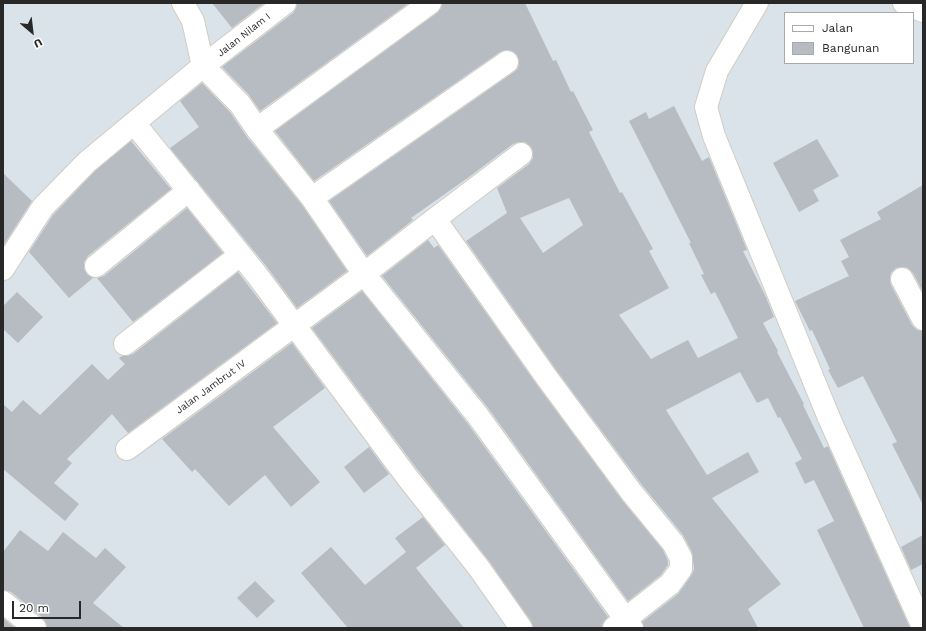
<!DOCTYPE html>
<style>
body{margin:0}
#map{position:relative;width:926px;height:631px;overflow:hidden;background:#dae3e9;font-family:"Work Sans",sans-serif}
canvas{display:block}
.frame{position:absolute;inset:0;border:4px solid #282828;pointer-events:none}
.legend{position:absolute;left:784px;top:12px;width:130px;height:52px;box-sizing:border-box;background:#fff;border:1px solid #a9a9a9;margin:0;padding:5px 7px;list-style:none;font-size:12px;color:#282828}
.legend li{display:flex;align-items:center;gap:8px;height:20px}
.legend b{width:20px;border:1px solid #a9a9a9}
.north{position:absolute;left:12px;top:12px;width:40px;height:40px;-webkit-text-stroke:3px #fff;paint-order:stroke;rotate:152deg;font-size:11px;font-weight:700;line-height:16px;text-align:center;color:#282828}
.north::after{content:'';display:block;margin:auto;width:14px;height:18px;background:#282828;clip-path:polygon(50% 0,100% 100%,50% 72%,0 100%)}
.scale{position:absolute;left:12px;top:601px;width:69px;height:18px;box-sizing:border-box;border:2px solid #282828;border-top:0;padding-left:5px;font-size:12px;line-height:14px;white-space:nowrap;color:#282828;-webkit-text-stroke:3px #fff;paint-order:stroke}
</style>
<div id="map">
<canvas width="926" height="631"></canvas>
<div class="frame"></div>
<ul class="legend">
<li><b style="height:5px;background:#fff"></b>Jalan</li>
<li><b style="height:11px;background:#b6bcc2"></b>Bangunan</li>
</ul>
<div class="north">U</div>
<div class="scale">20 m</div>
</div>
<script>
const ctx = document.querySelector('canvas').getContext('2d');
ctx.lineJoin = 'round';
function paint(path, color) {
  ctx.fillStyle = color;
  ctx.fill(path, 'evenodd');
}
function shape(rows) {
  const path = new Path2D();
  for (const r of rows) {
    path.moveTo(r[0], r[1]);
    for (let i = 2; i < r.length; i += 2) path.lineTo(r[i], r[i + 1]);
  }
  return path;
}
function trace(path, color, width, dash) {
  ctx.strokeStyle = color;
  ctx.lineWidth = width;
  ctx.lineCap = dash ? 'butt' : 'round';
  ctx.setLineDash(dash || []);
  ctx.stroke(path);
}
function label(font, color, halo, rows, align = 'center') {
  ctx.font = font + ' "Work Sans",sans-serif';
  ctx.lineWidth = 3;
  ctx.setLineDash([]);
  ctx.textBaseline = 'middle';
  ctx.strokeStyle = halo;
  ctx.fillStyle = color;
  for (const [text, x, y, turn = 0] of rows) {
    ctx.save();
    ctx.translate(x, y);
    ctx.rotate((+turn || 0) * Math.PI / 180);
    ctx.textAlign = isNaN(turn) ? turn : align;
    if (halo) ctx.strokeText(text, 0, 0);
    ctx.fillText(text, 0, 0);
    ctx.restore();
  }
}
paint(shape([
 [212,3,264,3,232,28],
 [297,3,409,3,260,111,249,95,222,67,293,13,296,8],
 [442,3,525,3,553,61,556,60,571,92,573,91,593,130,589,132,620,193,622,192,653,249,649,251,669,288,619,315,651,359,688,340,698,358,738,338,715,292,711,294,701,275,704,274,689,243,691,243,629,121,646,112,649,119,674,106,702,161,709,157,747,250,743,251,765,295,774,317,763,323,778,351,777,352,804,404,803,405,824,448,828,446,910,628,864,628,817,530,834,521,814,480,805,484,795,463,802,459,780,417,778,418,768,398,757,403,740,372,666,410,707,475,748,452,759,472,712,498,781,584,748,609,758,628,644,628,642,622,678,594,691,576,694,569,692,552,683,535,642,485,557,371,466,241,507,213,497,188,529,164,533,158,533,152,531,147,525,142,519,142,513,144,469,177,411,218,413,220,367,256,329,201,514,72,518,68,519,61,517,55,512,51,506,50,500,52,314,181,275,131,437,13,441,8],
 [569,198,583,225,543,253,520,218],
 [202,83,230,112,247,137,302,205,347,271,297,308,267,267,170,148,199,127,180,101],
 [817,139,839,176,813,190,819,201,799,212,773,163],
 [131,141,171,189,88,256,84,262,84,268,87,274,93,278,69,298,29,252,53,215,95,171],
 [3,173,32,201,3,246],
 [923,185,923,292,913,273,908,268,902,267,896,268,891,273,890,279,891,285,912,325,917,330,923,331,923,505,892,444,897,442,863,376,838,388,828,370,830,369,812,330,810,331,795,301,849,276,841,261,849,257,840,240,881,219,877,212],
 [187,208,223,253,133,322,97,278,104,276],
 [428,240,434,248,438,245,537,385,622,500,663,550,668,561,668,565,661,575,628,601,488,408,382,276],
 [238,272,277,323,128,433,112,414,67,459,72,463,54,483,79,504,65,521,3,469,3,404,12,412,23,400,40,415,92,364,108,380,125,364,119,358,122,356,127,356,133,354],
 [362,291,468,424,608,617,603,623,602,628,533,628,531,621,489,561,417,469,312,328],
 [17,292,43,317,18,343,3,329,3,306],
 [292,343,325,388,273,427,320,482,291,507,265,475,229,506,195,469,192,472,162,439],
 [369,447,389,474,364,493,344,467],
 [423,517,445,545,416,568,464,628,348,628,301,573,331,547,365,585,406,552,395,538],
 [20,530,48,551,63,532,96,558,105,548,126,567,93,603,124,628,47,628,46,623,43,618,11,592,3,590,3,552],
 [923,535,923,564,911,570,901,547],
 [255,581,275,601,257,618,237,598],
 [3,618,15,628,3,628]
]), '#b6bcc2');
const minor = shape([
 [183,3,193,21,203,66,240,104,257,129,312,198,364,274,478,416,632,628],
 [285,3,203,66,134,123,257,275,407,477,479,568,521,628],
 [757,3,717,71,706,107,714,136,829,418,923,627],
 [904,3,923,11],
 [257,129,430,3],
 [312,198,507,62],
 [435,219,521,154],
 [96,266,189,190],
 [3,269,43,207,87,162,134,123],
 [902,279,923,319],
 [125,344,240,255],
 [127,449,364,274,435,219,547,378,632,493,673,543,681,558,681,569,670,584,614,628],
 [3,602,35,628]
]);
trace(minor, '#d1ccc2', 24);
trace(minor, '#fff', 22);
label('10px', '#282828', '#fff', [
 ["Jalan Nilam I",244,35,-38],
 ["Jalan Jambrut IV",211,387,-36]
]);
</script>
